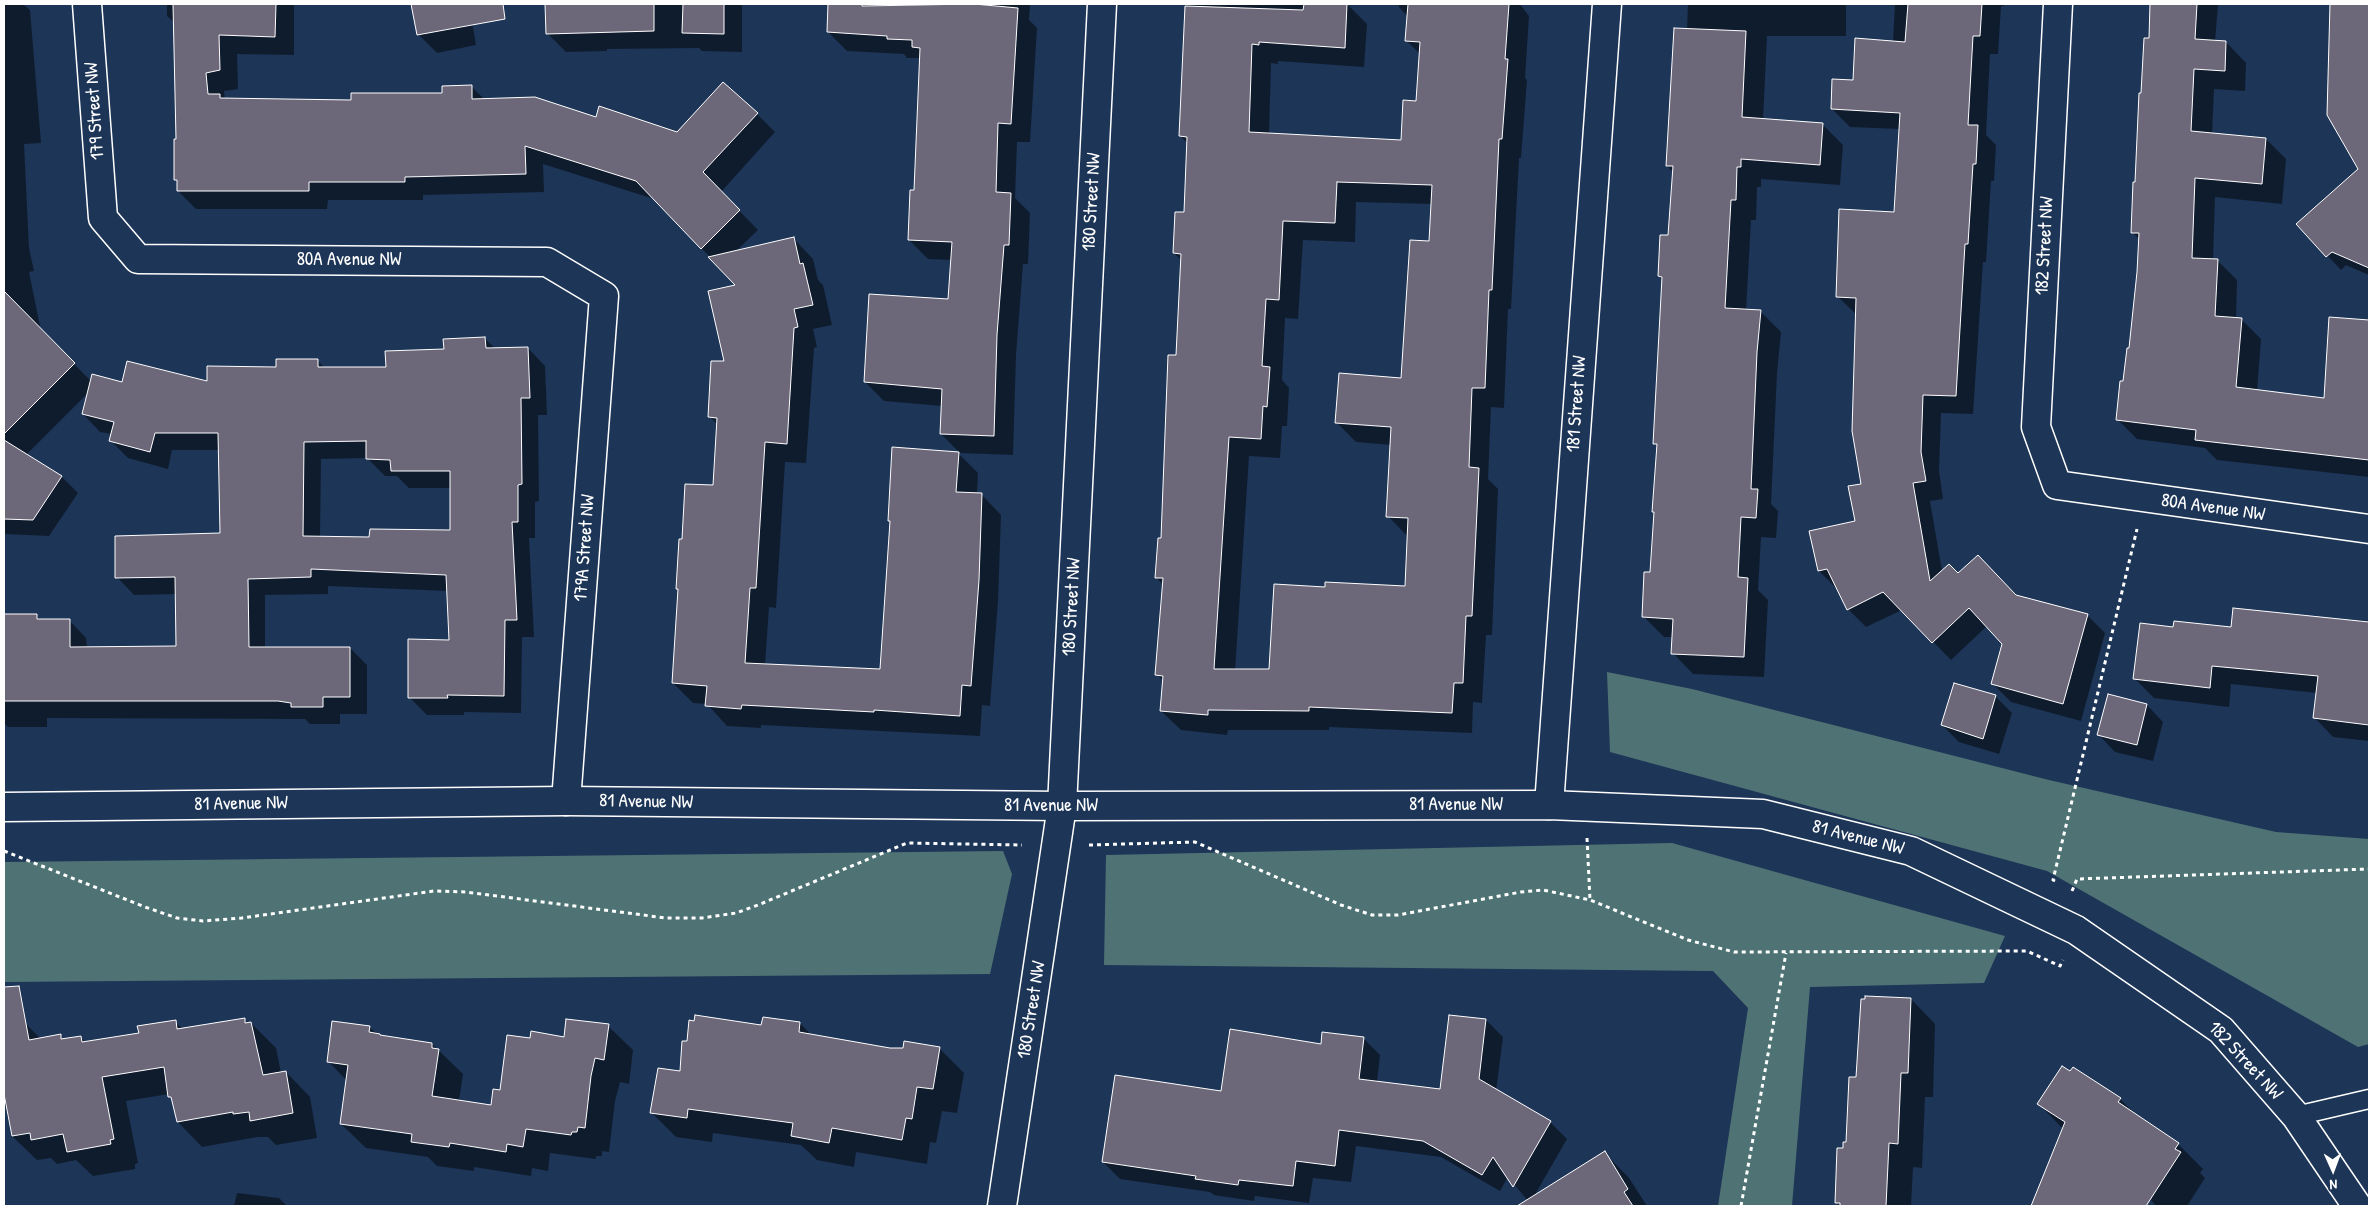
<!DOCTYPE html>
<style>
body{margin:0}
#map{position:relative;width:2373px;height:1210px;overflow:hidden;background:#1d3557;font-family:"Patrick Hand",sans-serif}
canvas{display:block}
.frame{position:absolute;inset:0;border:5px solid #fff;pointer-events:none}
.north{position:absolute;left:2308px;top:1145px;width:50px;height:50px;-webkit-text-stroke:4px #1d3557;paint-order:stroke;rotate:178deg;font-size:14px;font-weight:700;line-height:20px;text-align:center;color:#fff}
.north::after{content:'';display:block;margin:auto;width:18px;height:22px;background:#fff;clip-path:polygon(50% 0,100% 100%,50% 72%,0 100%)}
</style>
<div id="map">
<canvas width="2373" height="1210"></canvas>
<div class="frame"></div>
<div class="north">N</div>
</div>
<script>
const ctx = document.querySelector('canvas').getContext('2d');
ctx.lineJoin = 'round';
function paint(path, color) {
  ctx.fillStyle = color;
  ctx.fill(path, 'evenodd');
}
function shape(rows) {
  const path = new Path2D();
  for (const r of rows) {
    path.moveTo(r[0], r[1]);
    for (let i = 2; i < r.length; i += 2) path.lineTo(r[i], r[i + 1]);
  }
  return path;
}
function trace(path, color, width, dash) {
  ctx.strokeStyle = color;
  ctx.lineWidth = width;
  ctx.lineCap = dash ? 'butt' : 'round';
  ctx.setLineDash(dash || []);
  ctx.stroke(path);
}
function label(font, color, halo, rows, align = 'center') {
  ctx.font = font + ' "Patrick Hand",sans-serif';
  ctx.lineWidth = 4.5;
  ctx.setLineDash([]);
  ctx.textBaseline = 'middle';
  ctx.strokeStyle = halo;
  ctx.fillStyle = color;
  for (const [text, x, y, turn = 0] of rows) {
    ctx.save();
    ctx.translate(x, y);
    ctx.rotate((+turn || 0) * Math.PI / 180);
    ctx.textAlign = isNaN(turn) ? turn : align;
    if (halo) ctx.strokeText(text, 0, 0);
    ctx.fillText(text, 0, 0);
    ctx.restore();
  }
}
paint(shape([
 [1607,672,1692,689,2049,780,2276,832,2369,839,2369,1044,2358,1047,2047,871,1610,752],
 [1672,843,2005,936,1984,983,1810,987,1792,1206,1718,1206,1748,1008,1713,971,1104,965,1106,855],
 [1003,851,1012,874,990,974,4,982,4,862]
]), '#4f7374');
paint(shape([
 [4,4,23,4,30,10,41,143,24,144,29,248,34,271,29,272,41,331,91,381,123,383,209,383,317,360,326,369,387,368,485,339,496,349,528,348,545,366,547,415,538,415,539,501,535,502,535,538,529,538,534,637,522,637,521,713,464,712,464,715,427,715,409,697,451,641,448,591,328,586,328,594,265,595,265,648,350,648,367,665,367,714,340,714,340,724,310,724,305,719,47,718,47,727,8,727,4,723,4,615,36,615,42,621,69,620,86,638,87,648,177,647,177,594,134,595,117,577,221,535,220,450,172,450,168,469,128,458,111,441,112,434,100,432,83,414,88,393,26,455,62,477,78,493,49,536,4,534,4,481,16,464,18,464,4,450],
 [367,458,385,476,397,476,409,488,451,488,451,531,371,538,320,537,321,459],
 [167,4,294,4,294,55,237,54,238,89,224,91,225,100,352,101,443,94,471,86,485,100,677,133,757,114,775,132,721,192,758,230,735,252,793,238,813,259,818,280,823,285,832,325,813,329,817,347,814,348,806,463,785,462,776,608,769,607,765,665,882,670,891,522,889,520,958,453,978,473,977,494,981,494,1001,515,998,601,990,706,982,705,980,736,761,725,761,728,727,726,707,704,693,703,673,683,679,590,677,588,683,540,714,486,718,425,709,416,725,363,738,286,654,199,543,164,544,192,423,195,423,200,328,200,327,209,196,209,178,191,176,179,177,141,175,23,167,16],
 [412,4,469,4,476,45,437,53,418,34],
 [546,4,742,4,742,52,702,51,699,48,607,49,607,51,566,52,547,33],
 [829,4,872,4,875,7,920,4,1030,4,1029,20,1037,28,1030,142,1017,142,1015,198,1030,213,1028,264,1023,264,1016,355,1013,455,960,453,941,434,942,406,884,401,865,382,949,300,952,260,928,259,909,240,915,192,921,58,907,58,904,54,847,51,828,32],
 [1188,4,1347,4,1367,24,1364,67,1278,61,1278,64,1271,63,1269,134,1402,141,1417,102,1420,54,1407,41,1408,17,1399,7,1399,4,1520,4,1529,16,1525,78,1527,80,1521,158,1519,158,1511,309,1508,309,1504,408,1491,407,1488,479,1498,489,1492,635,1486,635,1482,703,1473,702,1472,733,1329,727,1329,730,1228,730,1227,735,1181,730,1161,711,1163,681,1157,674,1163,585,1156,577,1162,539,1178,357,1182,261,1174,253,1185,214,1188,144,1180,136],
 [1356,202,1432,204,1430,242,1403,379,1336,422,1356,442,1391,445,1388,516,1408,537,1406,588,1326,588,1271,671,1235,671,1249,456,1280,458,1282,426,1287,426,1289,388,1282,380,1285,318,1298,319,1303,240,1355,242],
 [1688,4,1846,4,1846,36,1767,36,1763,120,1822,124,1843,145,1840,185,1761,179,1761,187,1757,187,1756,220,1751,220,1746,311,1761,312,1781,332,1777,373,1771,504,1778,511,1776,538,1761,537,1758,590,1768,600,1764,677,1693,674,1673,653,1673,637,1664,637,1643,616,1651,573,1658,447,1654,443,1663,280,1659,276,1670,236,1673,172,1667,166,1687,30],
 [1895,4,2004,4,2004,6,2001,6,1998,54,1990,54,1986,135,1996,145,1994,181,1991,181,1986,262,1983,262,1973,414,1941,413,1939,471,1943,499,1930,501,1942,571,1958,574,2016,596,2087,615,2105,633,2081,721,2011,702,1993,684,2004,643,1987,626,1951,660,1902,610,1866,627,1848,609,1837,589,1819,571,1856,522,1863,485,1857,315,1837,296,1895,213,1900,129,1850,127,1832,109,1854,81,1893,42],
 [2152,4,2218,4,2215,42,2226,42,2246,63,2245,91,2214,89,2212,134,2266,139,2286,159,2282,204,2215,197,2213,260,2217,260,2237,280,2236,319,2241,319,2261,339,2257,391,2325,399,2330,319,2369,321,2369,477,2217,460,2205,448,2137,439,2117,419,2130,350,2139,272,2140,240,2132,232],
 [2331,4,2369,4,2369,181,2362,174,2328,114],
 [2348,205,2369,229,2369,275,2346,265,2341,270,2298,224],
 [2359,620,2369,621,2369,741,2333,737,2314,717,2317,693,2231,684,2229,707,2154,698,2135,679,2174,628,2232,628,2359,622],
 [1995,696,2012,713,1999,754,1959,742,1942,725],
 [2147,705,2163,722,2153,761,2115,752,2099,735],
 [1911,999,1935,1024,1933,1097,1925,1097,1922,1168,1913,1167,1911,1206,1840,1206,1836,1202,1857,1078],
 [1450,1016,1486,1020,1503,1037,1496,1091,1550,1122,1567,1139,1533,1198,1605,1153,1629,1178,1647,1206,1526,1206,1524,1203,1528,1201,1508,1177,1500,1191,1441,1157,1356,1146,1351,1182,1313,1178,1309,1203,1255,1196,1254,1201,1214,1195,1210,1192,1120,1179,1103,1162,1222,1093,1322,1045,1363,1038,1380,1055,1377,1082,1441,1091],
 [244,1020,251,1023,276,1048,281,1073,286,1072,310,1097,317,1138,276,1145,268,1137,257,1137,202,1147,178,1122,174,1101,169,1094,126,1101,138,1163,135,1164,135,1169,93,1176,76,1160,57,1164,51,1158,37,1160,12,1136,4,1098,4,1026,25,1023,41,1039,60,1036,64,1040,80,1037,86,1042,140,1034,175,1022,183,1029],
 [800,1023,812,1036,889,1049,939,1048,964,1073,957,1113,942,1111,936,1143,930,1142,927,1164,856,1152,854,1167,817,1160,801,1145,713,1133,712,1142,676,1137,652,1113,681,1073,762,1026],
 [608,1026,633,1050,629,1084,620,1082,615,1101,609,1152,602,1151,602,1156,596,1156,596,1159,550,1153,548,1171,532,1168,531,1176,474,1167,474,1171,437,1166,428,1157,366,1148,341,1124,347,1081,328,1061,369,1027,381,1037,432,1044,463,1074,459,1101,492,1106,531,1040,565,1038],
 [2120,1099,2140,1119,2178,1144,2203,1169,2200,1173,2205,1178,2187,1206,2156,1206,2151,1200,2140,1154,2134,1155,2137,1206,2032,1206,2063,1129,2039,1104],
 [237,1193,279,1198,287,1206,234,1206]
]), '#0007');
const building = shape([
 [173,4,276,4,275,37,219,35,220,70,206,73,208,94,220,94,220,98,351,100,351,93,442,93,442,86,472,85,472,99,535,97,596,117,599,106,677,132,723,82,758,113,703,172,740,210,701,249,636,181,525,146,526,174,405,177,405,182,309,182,309,191,177,191,177,180,174,180,174,139,176,139,173,4],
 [411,4,503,4,505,19,417,35,411,4],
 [545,4,654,4,654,31,546,34,545,4],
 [683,4,724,4,724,34,682,33,683,4],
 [828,4,862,4,862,6,974,4,1018,8,1011,124,998,123,996,192,1011,193,1009,245,1004,245,997,335,994,436,940,434,942,389,864,382,869,294,948,299,952,242,908,240,910,190,914,190,920,48,912,47,912,40,887,39,887,36,827,32,828,4],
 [1304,4,1347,4,1345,48,1259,42,1259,45,1252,44,1249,132,1401,140,1403,100,1416,101,1420,42,1405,41,1408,4,1509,4,1505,59,1508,59,1502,139,1499,139,1492,290,1489,290,1485,388,1472,388,1469,467,1479,468,1472,616,1466,616,1463,683,1454,683,1452,713,1309,707,1309,711,1208,710,1208,715,1160,711,1163,676,1155,675,1163,578,1155,578,1158,538,1161,538,1168,355,1176,355,1181,254,1173,253,1175,212,1184,212,1187,137,1179,136,1185,6,1303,10,1304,4],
 [1337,182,1432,185,1429,241,1410,240,1401,378,1339,373,1335,423,1391,427,1386,517,1408,518,1405,586,1325,582,1325,587,1274,584,1269,669,1214,669,1229,437,1261,439,1263,406,1267,407,1270,367,1262,366,1266,299,1279,300,1283,221,1335,223,1337,182],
 [1908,4,1982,4,1980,36,1973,36,1968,125,1978,125,1976,164,1973,164,1968,244,1965,244,1956,396,1923,395,1921,452,1926,481,1913,483,1930,581,1949,564,1958,573,1978,555,2016,595,2088,614,2063,704,1991,684,2002,644,1969,608,1932,643,1883,592,1847,610,1827,569,1818,571,1809,531,1855,521,1848,486,1861,484,1852,431,1856,298,1836,297,1839,209,1894,212,1900,113,1831,109,1832,79,1853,80,1855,38,1905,42,1908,4],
 [2150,4,2197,4,2195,39,2226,41,2225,71,2194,69,2191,131,2266,138,2262,184,2195,178,2192,258,2218,259,2215,316,2242,318,2236,387,2324,398,2329,317,2369,320,2369,460,2195,440,2196,430,2116,420,2120,381,2123,381,2127,348,2129,348,2137,272,2139,233,2131,233,2133,182,2135,182,2139,93,2141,93,2144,38,2149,38,2150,4],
 [2330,4,2369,4,2369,268,2332,252,2326,257,2296,224,2358,169,2327,115,2330,4],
 [1674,28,1746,31,1742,117,1823,123,1820,165,1741,159,1741,167,1737,167,1736,200,1731,200,1725,308,1761,310,1757,352,1751,489,1758,489,1756,518,1741,517,1738,577,1748,578,1744,657,1671,654,1673,619,1642,617,1644,572,1650,572,1654,512,1652,512,1657,444,1653,444,1662,277,1658,276,1660,235,1668,235,1673,166,1666,166,1674,28],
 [794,237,800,264,803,263,813,305,794,309,798,327,794,328,787,444,765,442,756,588,750,588,745,663,880,669,890,521,888,521,892,447,959,452,956,492,982,493,979,580,971,686,962,685,960,716,874,710,874,712,742,705,741,709,705,706,707,686,672,683,678,589,676,589,679,539,682,539,685,484,713,485,717,418,708,417,711,361,724,361,708,291,735,285,708,257,794,237],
 [4,291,75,363,4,434,4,291],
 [485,337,486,348,528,347,530,398,521,398,522,484,518,485,518,522,512,522,517,620,505,620,504,696,447,695,448,698,408,698,408,639,449,640,446,575,311,569,311,577,248,579,249,647,350,647,350,697,323,697,323,707,291,707,291,703,278,701,4,701,4,614,37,614,37,619,70,619,70,647,176,646,175,577,115,578,115,536,220,533,218,433,155,433,150,452,109,441,114,422,82,414,92,374,122,382,127,361,207,381,207,366,276,367,276,359,318,359,318,367,386,367,385,351,444,349,443,339,485,337],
 [366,441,366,459,390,460,391,471,450,471,450,530,370,529,369,537,303,536,304,442,366,441],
 [4,440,62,476,33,520,4,519,4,440],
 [2233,608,2369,622,2369,725,2313,718,2318,676,2212,666,2210,688,2133,679,2140,623,2173,627,2174,621,2231,627,2233,608],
 [1954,683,1996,695,1983,739,1941,725,1954,683],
 [2108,694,2147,704,2137,745,2097,735,2108,694],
 [19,986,29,1040,61,1034,61,1039,81,1036,82,1042,139,1033,137,1026,176,1020,177,1029,245,1018,245,1023,251,1022,263,1075,286,1071,293,1113,250,1121,249,1112,233,1114,233,1112,177,1122,171,1097,168,1097,164,1067,102,1077,114,1139,110,1140,111,1144,67,1152,63,1134,31,1140,30,1133,12,1136,4,1094,4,987,19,986],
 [1865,996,1911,998,1908,1073,1901,1073,1898,1144,1889,1143,1886,1206,1840,1206,1840,1203,1835,1203,1837,1148,1843,1148,1843,1142,1846,1142,1849,1077,1856,1077,1861,999,1865,999,1865,996],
 [695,1015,761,1025,763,1017,800,1022,799,1032,890,1048,903,1048,904,1041,940,1047,933,1089,917,1087,912,1119,906,1118,902,1140,832,1128,829,1143,791,1136,793,1123,688,1109,687,1118,650,1113,658,1068,680,1071,682,1041,687,1041,689,1020,694,1021,695,1015],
 [1449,1015,1486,1019,1479,1079,1551,1121,1513,1187,1493,1157,1482,1175,1423,1141,1339,1130,1335,1166,1296,1161,1293,1186,1239,1180,1238,1185,1195,1179,1196,1176,1102,1162,1115,1075,1221,1091,1230,1029,1321,1044,1322,1032,1364,1037,1359,1079,1440,1089,1449,1015],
 [566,1019,609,1024,604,1060,595,1058,591,1076,585,1128,578,1127,577,1132,572,1132,571,1135,526,1129,523,1147,507,1144,506,1152,450,1143,449,1147,411,1142,412,1134,340,1124,348,1065,327,1062,332,1021,370,1026,369,1032,380,1034,380,1035,432,1043,432,1048,439,1049,432,1096,491,1105,493,1089,500,1090,507,1035,530,1038,531,1031,564,1037,566,1019],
 [2062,1066,2070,1071,2073,1067,2121,1098,2118,1102,2179,1143,2175,1149,2181,1152,2146,1206,2031,1206,2065,1122,2037,1104,2062,1066],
 [1605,1151,1628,1189,1624,1192,1633,1206,1517,1206,1605,1151]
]);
paint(building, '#6c6779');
trace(building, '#fff', 1);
const lane = shape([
 [2296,1116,2369,1099]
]);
const street = shape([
 [87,4,103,218,138,259,547,262,604,296,566,801],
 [2058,4,2036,427,2057,485,2369,529],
 [1549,805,1607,4],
 [1002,1206,1062,806,1102,4]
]);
const secondary = shape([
 [4,807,566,801,1062,806,1549,805,1763,814,1911,851,2076,930,2221,1030,2296,1116,2357,1206]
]);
trace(lane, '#fff', 21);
trace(street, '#fff', 31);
trace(secondary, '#fff', 31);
trace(shape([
 [1587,838,1590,900],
 [1089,845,1195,842,1341,905,1372,915,1398,915,1521,892,1543,890,1590,900,1688,940,1734,952,2027,951,2060,966,2063,960],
 [4,851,145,907,177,918,203,921,242,918,434,891,466,892,666,918,702,918,736,913,758,905,907,843,1022,845],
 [2055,881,2053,880,2137,529],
 [2072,891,2077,879,2369,869],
 [1741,1206,1786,953]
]), '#fff', 3, [4, 4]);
trace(lane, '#1d3557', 18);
trace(street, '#1d3557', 28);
trace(secondary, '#1d3557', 28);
label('19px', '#fff', '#1d3557', [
 ["179 Street NW",95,111,-94],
 ["180 Street NW",1092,202,-87],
 ["182 Street NW",2045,246,-87],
 ["80A Avenue NW",349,260],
 ["181 Street NW",1577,404,-86],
 ["80A Avenue NW",2213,508,8],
 ["179A Street NW",585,548,-86],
 ["180 Street NW",1072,607,-87],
 ["81 Avenue NW",646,802,1],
 ["81 Avenue NW",241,804,-1],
 ["81 Avenue NW",1456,805],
 ["81 Avenue NW",1051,806],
 ["81 Avenue NW",1858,838,14],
 ["180 Street NW",1032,1010,-81],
 ["182 Street NW",2245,1061,47]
]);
</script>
